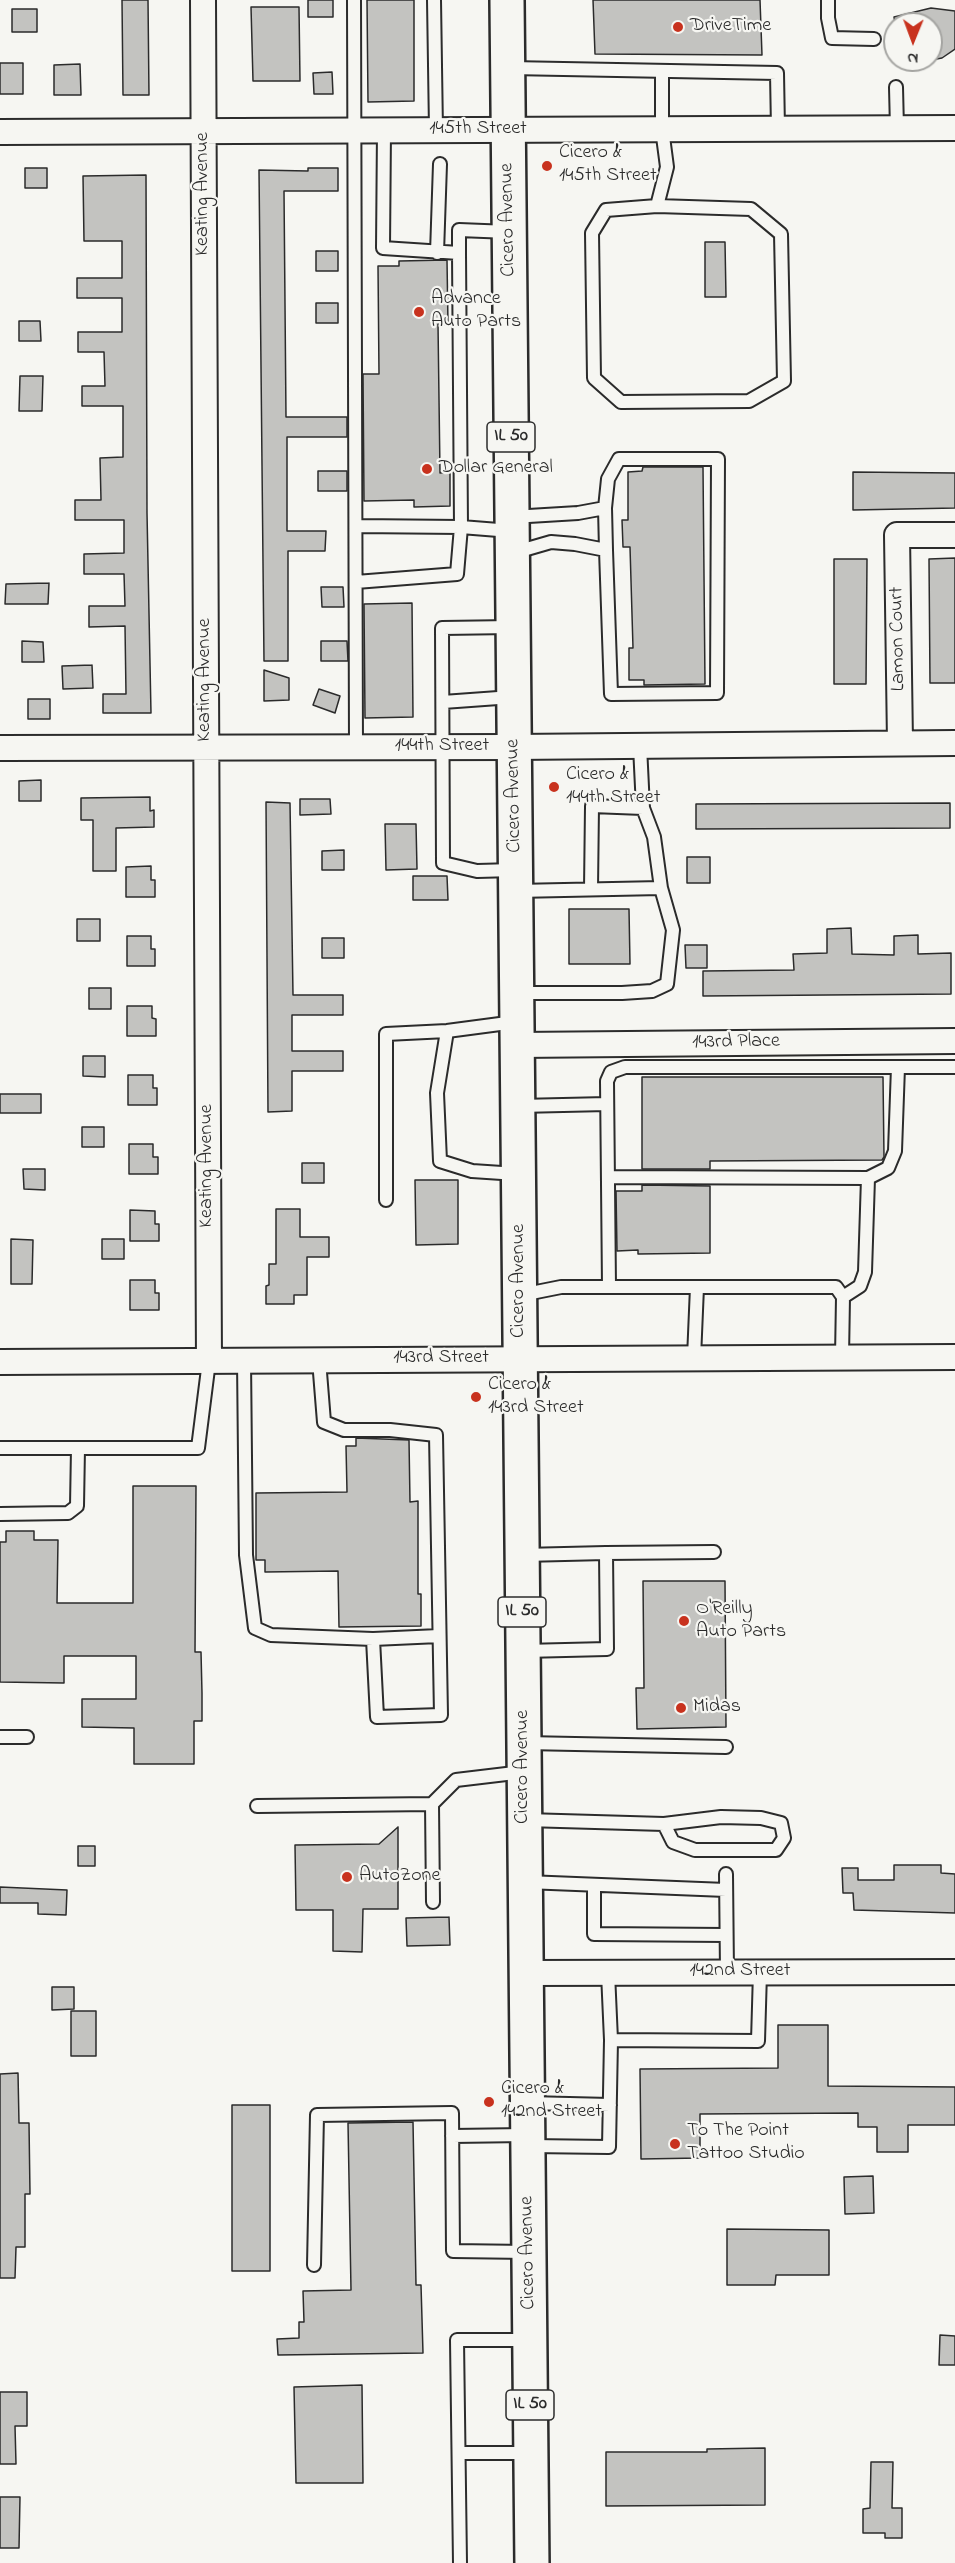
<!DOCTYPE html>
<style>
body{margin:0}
#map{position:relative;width:955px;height:2563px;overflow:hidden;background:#f6f6f2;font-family:"Indie Flower",sans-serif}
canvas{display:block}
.north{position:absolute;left:883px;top:12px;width:60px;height:60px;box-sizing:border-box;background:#f6f6f2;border:2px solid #a5a5a2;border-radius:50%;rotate:181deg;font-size:16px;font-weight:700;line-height:24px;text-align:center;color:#2b2b2b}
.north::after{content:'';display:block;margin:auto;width:21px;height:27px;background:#c8321e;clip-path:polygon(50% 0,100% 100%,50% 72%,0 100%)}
</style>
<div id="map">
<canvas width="955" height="2563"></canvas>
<div class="north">N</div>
</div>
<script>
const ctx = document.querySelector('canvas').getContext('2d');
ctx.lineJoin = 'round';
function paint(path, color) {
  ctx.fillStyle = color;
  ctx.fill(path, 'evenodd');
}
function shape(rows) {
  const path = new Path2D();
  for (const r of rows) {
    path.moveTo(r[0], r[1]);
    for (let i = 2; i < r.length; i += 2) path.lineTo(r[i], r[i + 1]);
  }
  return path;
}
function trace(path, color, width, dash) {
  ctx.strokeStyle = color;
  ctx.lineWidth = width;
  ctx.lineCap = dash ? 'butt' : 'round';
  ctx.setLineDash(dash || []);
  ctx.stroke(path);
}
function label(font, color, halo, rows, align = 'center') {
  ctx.font = font + ' "Indie Flower",sans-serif';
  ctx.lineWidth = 4.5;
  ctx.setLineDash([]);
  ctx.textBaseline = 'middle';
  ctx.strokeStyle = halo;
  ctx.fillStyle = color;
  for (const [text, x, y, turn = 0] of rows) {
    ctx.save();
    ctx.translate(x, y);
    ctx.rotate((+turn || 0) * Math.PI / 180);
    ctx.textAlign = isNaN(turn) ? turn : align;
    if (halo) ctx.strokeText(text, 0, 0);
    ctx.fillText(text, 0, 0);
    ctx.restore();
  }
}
const building = shape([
 [122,0,148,0,149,95,123,95,122,0],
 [308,0,333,0,333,17,308,17,308,0],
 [367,0,414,0,414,101,368,102,367,0],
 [593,0,760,0,762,55,595,54,593,0],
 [251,7,299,7,300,81,253,81,251,7],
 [931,8,955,11,955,49,942,58,931,60,931,24,895,24,894,17,931,8],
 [12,9,37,9,37,32,12,32,12,9],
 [0,63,23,63,23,94,0,94,0,63],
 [80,64,81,95,54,95,54,65,80,64],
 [332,72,333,94,314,94,313,73,332,72],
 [25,168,47,168,47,188,25,188,25,168],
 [308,168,338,168,338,191,284,191,286,417,347,417,347,437,287,437,287,531,326,531,325,551,288,551,288,661,264,661,259,170,308,171,308,168],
 [146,175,147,513,151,713,103,713,103,694,126,694,125,626,89,627,89,606,125,606,124,574,84,574,84,554,124,553,124,520,75,520,75,500,101,500,100,458,123,457,123,406,82,406,82,386,105,386,104,352,78,352,78,332,122,332,122,298,77,298,77,278,122,278,122,241,84,241,83,176,146,175],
 [705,242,725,242,726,297,705,297,705,242],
 [316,251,338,251,338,271,316,271,316,251],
 [447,260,448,325,438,324,440,473,450,472,450,506,414,507,414,500,364,501,363,374,379,374,378,266,399,266,399,261,447,260],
 [316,303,338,303,338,323,316,323,316,303],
 [19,321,40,321,41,341,19,341,19,321],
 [20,376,43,376,42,411,19,411,20,376],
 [643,467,703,467,705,684,644,685,644,680,629,680,629,648,633,648,630,547,623,547,622,520,628,520,628,472,642,471,643,467],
 [318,471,347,471,347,491,318,491,318,471],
 [853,472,955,473,955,508,853,510,853,472],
 [955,558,955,683,930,683,929,559,955,558],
 [834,559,867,559,866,684,834,684,834,559],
 [49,583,48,604,5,604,6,584,49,583],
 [321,587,343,587,344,607,322,607,321,587],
 [412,603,413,717,365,718,364,604,412,603],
 [22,641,43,642,44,662,22,662,22,641],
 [321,641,347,641,348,661,321,661,321,641],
 [92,665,93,688,63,689,62,666,92,665],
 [264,670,289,678,289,700,264,701,264,670],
 [319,689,340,696,335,713,313,705,319,689],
 [28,699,50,699,50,719,28,719,28,699],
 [41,780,41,801,19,801,19,781,41,780],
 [150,797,150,811,154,810,154,827,116,828,116,871,93,871,93,820,81,820,81,798,150,797],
 [300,799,330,799,331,814,300,815,300,799],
 [266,802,290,803,293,995,343,995,343,1015,292,1015,292,1051,343,1051,343,1071,292,1071,292,1111,268,1112,266,802],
 [950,803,950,828,696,829,696,804,950,803],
 [385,824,416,824,417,869,386,870,385,824],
 [344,850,344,870,322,870,322,851,344,850],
 [687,857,710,857,710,883,687,883,687,857],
 [151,866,151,880,155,880,155,897,126,897,126,867,151,866],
 [413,876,447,876,448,900,413,900,413,876],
 [569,909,629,909,630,964,569,964,569,909],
 [77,919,100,919,100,941,77,941,77,919],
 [851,928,852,954,894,955,894,936,918,935,918,954,951,953,951,994,703,996,703,971,794,970,793,954,827,953,827,929,851,928],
 [127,936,151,936,151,949,155,949,155,966,127,966,127,936],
 [322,938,344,938,344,958,322,958,322,938],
 [685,945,707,945,707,968,686,968,685,945],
 [89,988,111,988,111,1009,89,1009,89,988],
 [127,1006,152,1006,152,1018,156,1019,156,1036,127,1036,127,1006],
 [83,1056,105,1056,105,1077,83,1076,83,1056],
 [128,1075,153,1075,153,1088,157,1088,157,1105,128,1105,128,1075],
 [642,1077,883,1077,884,1157,882,1160,710,1161,710,1169,642,1169,642,1077],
 [0,1094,41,1094,41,1113,0,1113,0,1094],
 [82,1127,104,1127,104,1147,82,1147,82,1127],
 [129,1144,153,1144,153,1157,158,1157,158,1174,129,1174,129,1144],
 [302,1163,324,1163,324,1183,302,1183,302,1163],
 [23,1169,45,1169,45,1190,24,1189,23,1169],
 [415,1180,458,1180,458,1244,416,1245,415,1180],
 [642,1185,710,1186,710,1253,638,1254,638,1250,617,1251,616,1191,642,1191,642,1185],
 [276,1209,300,1209,300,1237,329,1237,329,1257,307,1257,307,1295,294,1295,294,1304,266,1304,266,1286,269,1285,269,1264,276,1264,276,1209],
 [130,1210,155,1211,155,1224,159,1224,159,1241,130,1241,130,1210],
 [11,1239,33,1240,32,1284,11,1284,11,1239],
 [102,1239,124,1239,124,1259,102,1259,102,1239],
 [130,1280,155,1280,155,1293,159,1293,159,1310,130,1310,130,1280],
 [356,1438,409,1440,410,1502,418,1501,418,1594,421,1594,421,1626,339,1627,338,1571,265,1572,265,1560,256,1560,256,1493,347,1492,346,1446,356,1446,356,1438],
 [133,1486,196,1486,195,1652,201,1652,202,1693,202,1721,194,1721,194,1764,134,1764,134,1728,82,1727,82,1699,136,1699,136,1656,64,1656,64,1683,0,1682,0,1542,6,1542,6,1531,34,1531,34,1540,58,1540,57,1603,133,1603,133,1486],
 [643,1581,725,1581,726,1727,637,1729,636,1688,644,1688,643,1581],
 [398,1827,398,1909,363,1909,362,1952,333,1951,333,1910,296,1910,295,1845,379,1844,398,1827],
 [78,1846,95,1846,95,1866,78,1866,78,1846],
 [894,1865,941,1865,941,1873,955,1874,955,1913,854,1910,853,1893,843,1893,842,1868,858,1868,858,1880,894,1880,894,1865],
 [0,1887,67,1890,66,1915,38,1914,38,1903,0,1903,0,1887],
 [449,1917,450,1945,407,1946,406,1918,449,1917],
 [52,1987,74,1987,74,2009,52,2010,52,1987],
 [71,2011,96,2011,96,2056,71,2056,71,2011],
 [778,2025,828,2025,828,2086,955,2087,955,2125,908,2125,908,2152,877,2152,877,2127,858,2127,858,2113,700,2114,700,2158,641,2159,640,2069,778,2068,778,2025],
 [18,2073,19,2123,29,2123,30,2194,25,2194,25,2247,16,2247,15,2278,0,2278,0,2074,18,2073],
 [232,2105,270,2105,270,2271,232,2271,232,2105],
 [413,2122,416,2285,421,2285,423,2353,278,2355,277,2339,299,2338,299,2322,304,2322,303,2291,351,2290,348,2123,413,2122],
 [873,2176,874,2213,845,2214,844,2177,873,2176],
 [727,2229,829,2230,829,2275,776,2275,775,2285,727,2285,727,2229],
 [940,2335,955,2336,955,2365,939,2365,940,2335],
 [362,2385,363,2483,296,2483,294,2387,362,2385],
 [0,2392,27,2392,27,2426,15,2426,16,2464,0,2464,0,2392],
 [765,2448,765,2505,606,2506,606,2452,707,2452,707,2449,765,2448],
 [871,2462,893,2462,892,2508,902,2508,902,2538,885,2538,885,2533,863,2533,863,2509,870,2508,871,2462],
 [0,2497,20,2497,19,2548,0,2548,0,2497]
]);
paint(building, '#c3c3c0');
trace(building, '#2b2b2b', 1.5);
const lane = shape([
 [354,0,356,747],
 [434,0,436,130],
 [828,0,828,18,832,38,874,39],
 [510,68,777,73,778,129],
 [896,87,897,129],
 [384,130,383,248,459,253,459,230,509,232],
 [657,206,751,209,781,234,784,381,749,401,621,402,594,378,592,233,606,210,657,206],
 [657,206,667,167,662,129,662,72],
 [437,253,440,164],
 [605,508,606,550],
 [512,517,578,513,605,508,608,479,619,459,718,459,717,693,611,694,606,550,575,544,551,542,513,553],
 [356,526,461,527,459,253],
 [356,582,457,574,461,527,511,531],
 [512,627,442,628,443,863,477,871,514,870],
 [443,702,512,697],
 [591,889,592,806,643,808],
 [516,891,661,888],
 [518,993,622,993,652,991,667,984,673,930,661,888,654,837,643,808,640,746],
 [447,1031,437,1093,440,1161,472,1171,517,1174],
 [519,1106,607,1104],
 [608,1177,868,1178],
 [386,1200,386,1034,447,1031,515,1022],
 [609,1287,607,1081,611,1072,625,1067,955,1067],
 [521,1295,561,1287,836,1287,843,1297,842,1357],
 [843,1297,860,1286,865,1272,868,1178,888,1168,895,1151,898,1067],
 [694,1358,697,1287],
 [244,1360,246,1555,255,1628,271,1635,373,1639,377,1717,441,1715,436,1435,390,1430,344,1430,324,1422,319,1360],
 [0,1448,198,1448,209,1361],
 [0,1514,68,1513,77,1506,78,1448],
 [606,1553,714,1552],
 [523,1555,606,1553,607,1649,524,1651],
 [373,1639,439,1636],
 [0,1737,27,1737],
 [525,1743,726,1747],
 [257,1806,432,1804],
 [526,1820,664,1824,721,1817,761,1818,781,1823,784,1838,776,1850,695,1850,673,1842,664,1824],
 [726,1874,727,1972],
 [526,1882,726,1890],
 [594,1885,594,1934,726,1935],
 [433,1902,432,1804,456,1780,523,1772],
 [608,1973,611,2040],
 [528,2103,610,2105],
 [452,2136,526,2135],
 [530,2146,609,2147,611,2040,758,2041,760,1972],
 [314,2265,317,2115,452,2113,453,2251,528,2252],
 [459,2453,529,2453],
 [460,2563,457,2340,528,2340]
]);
const street = shape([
 [203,0,209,1361],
 [0,132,955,128],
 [900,743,897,535,955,535],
 [0,748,514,747,955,743],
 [518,1045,955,1041],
 [0,1362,955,1357],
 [526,1973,955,1972]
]);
const primary = shape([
 [507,0,532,2563]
]);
trace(lane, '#2b2b2b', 16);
trace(street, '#2b2b2b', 28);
trace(primary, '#2b2b2b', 38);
trace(lane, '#f6f6f2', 12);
trace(street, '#f6f6f2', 24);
trace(primary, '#f6f6f2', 33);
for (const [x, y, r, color] of [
 [678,27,6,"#c8321e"],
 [547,166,6,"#c8321e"],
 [419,312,6,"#c8321e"],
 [427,469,6,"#c8321e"],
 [554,787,6,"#c8321e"],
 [476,1397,6,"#c8321e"],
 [684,1621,6,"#c8321e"],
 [681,1708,6,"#c8321e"],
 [347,1877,6,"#c8321e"],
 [489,2102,6,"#c8321e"],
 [675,2144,6,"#c8321e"]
]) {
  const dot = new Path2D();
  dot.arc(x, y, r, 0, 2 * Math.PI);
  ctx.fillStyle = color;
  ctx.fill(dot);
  trace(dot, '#f6f6f2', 2);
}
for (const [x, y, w] of [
 [511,437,48],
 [522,1612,48],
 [530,2405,48]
]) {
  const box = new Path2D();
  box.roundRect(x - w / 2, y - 15, w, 30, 4.5);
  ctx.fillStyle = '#f6f6f2';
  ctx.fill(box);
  trace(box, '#2b2b2b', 1.5);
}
label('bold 18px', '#2b2b2b', null, [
 ["IL 50",511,437],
 ["IL 50",522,1612],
 ["IL 50",530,2405]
]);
label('20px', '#2b2b2b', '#f6f6f2', [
 ["DriveTime",690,27],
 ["Cicero &",559,154],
 ["145th Street",559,177],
 ["Advance",431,300],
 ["Auto Parts",431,323],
 ["Dollar General",439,469],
 ["Cicero &",566,776],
 ["144th Street",566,799],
 ["Cicero &",488,1386],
 ["143rd Street",488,1409],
 ["O'Reilly",696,1610],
 ["Auto Parts",696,1633],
 ["Midas",693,1708],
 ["AutoZone",359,1877],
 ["Cicero &",501,2090],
 ["142nd Street",501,2113],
 ["To The Point",687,2132],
 ["Tattoo Studio",687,2155]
], 'left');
label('20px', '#2b2b2b', '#f6f6f2', [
 ["145th Street",478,130],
 ["Keating Avenue",204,194,-90],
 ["Cicero Avenue",509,220,-91],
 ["Lamon Court",899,639,-91],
 ["Keating Avenue",206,680,-90],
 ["144th Street",442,747],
 ["Cicero Avenue",515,796,-91],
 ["143rd Place",736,1043,-1],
 ["Keating Avenue",208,1166,-90],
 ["Cicero Avenue",520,1281,-90],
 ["143rd Street",441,1359],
 ["Cicero Avenue",524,1767,-90],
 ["142nd Street",740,1972],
 ["Cicero Avenue",529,2253,-91]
]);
</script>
